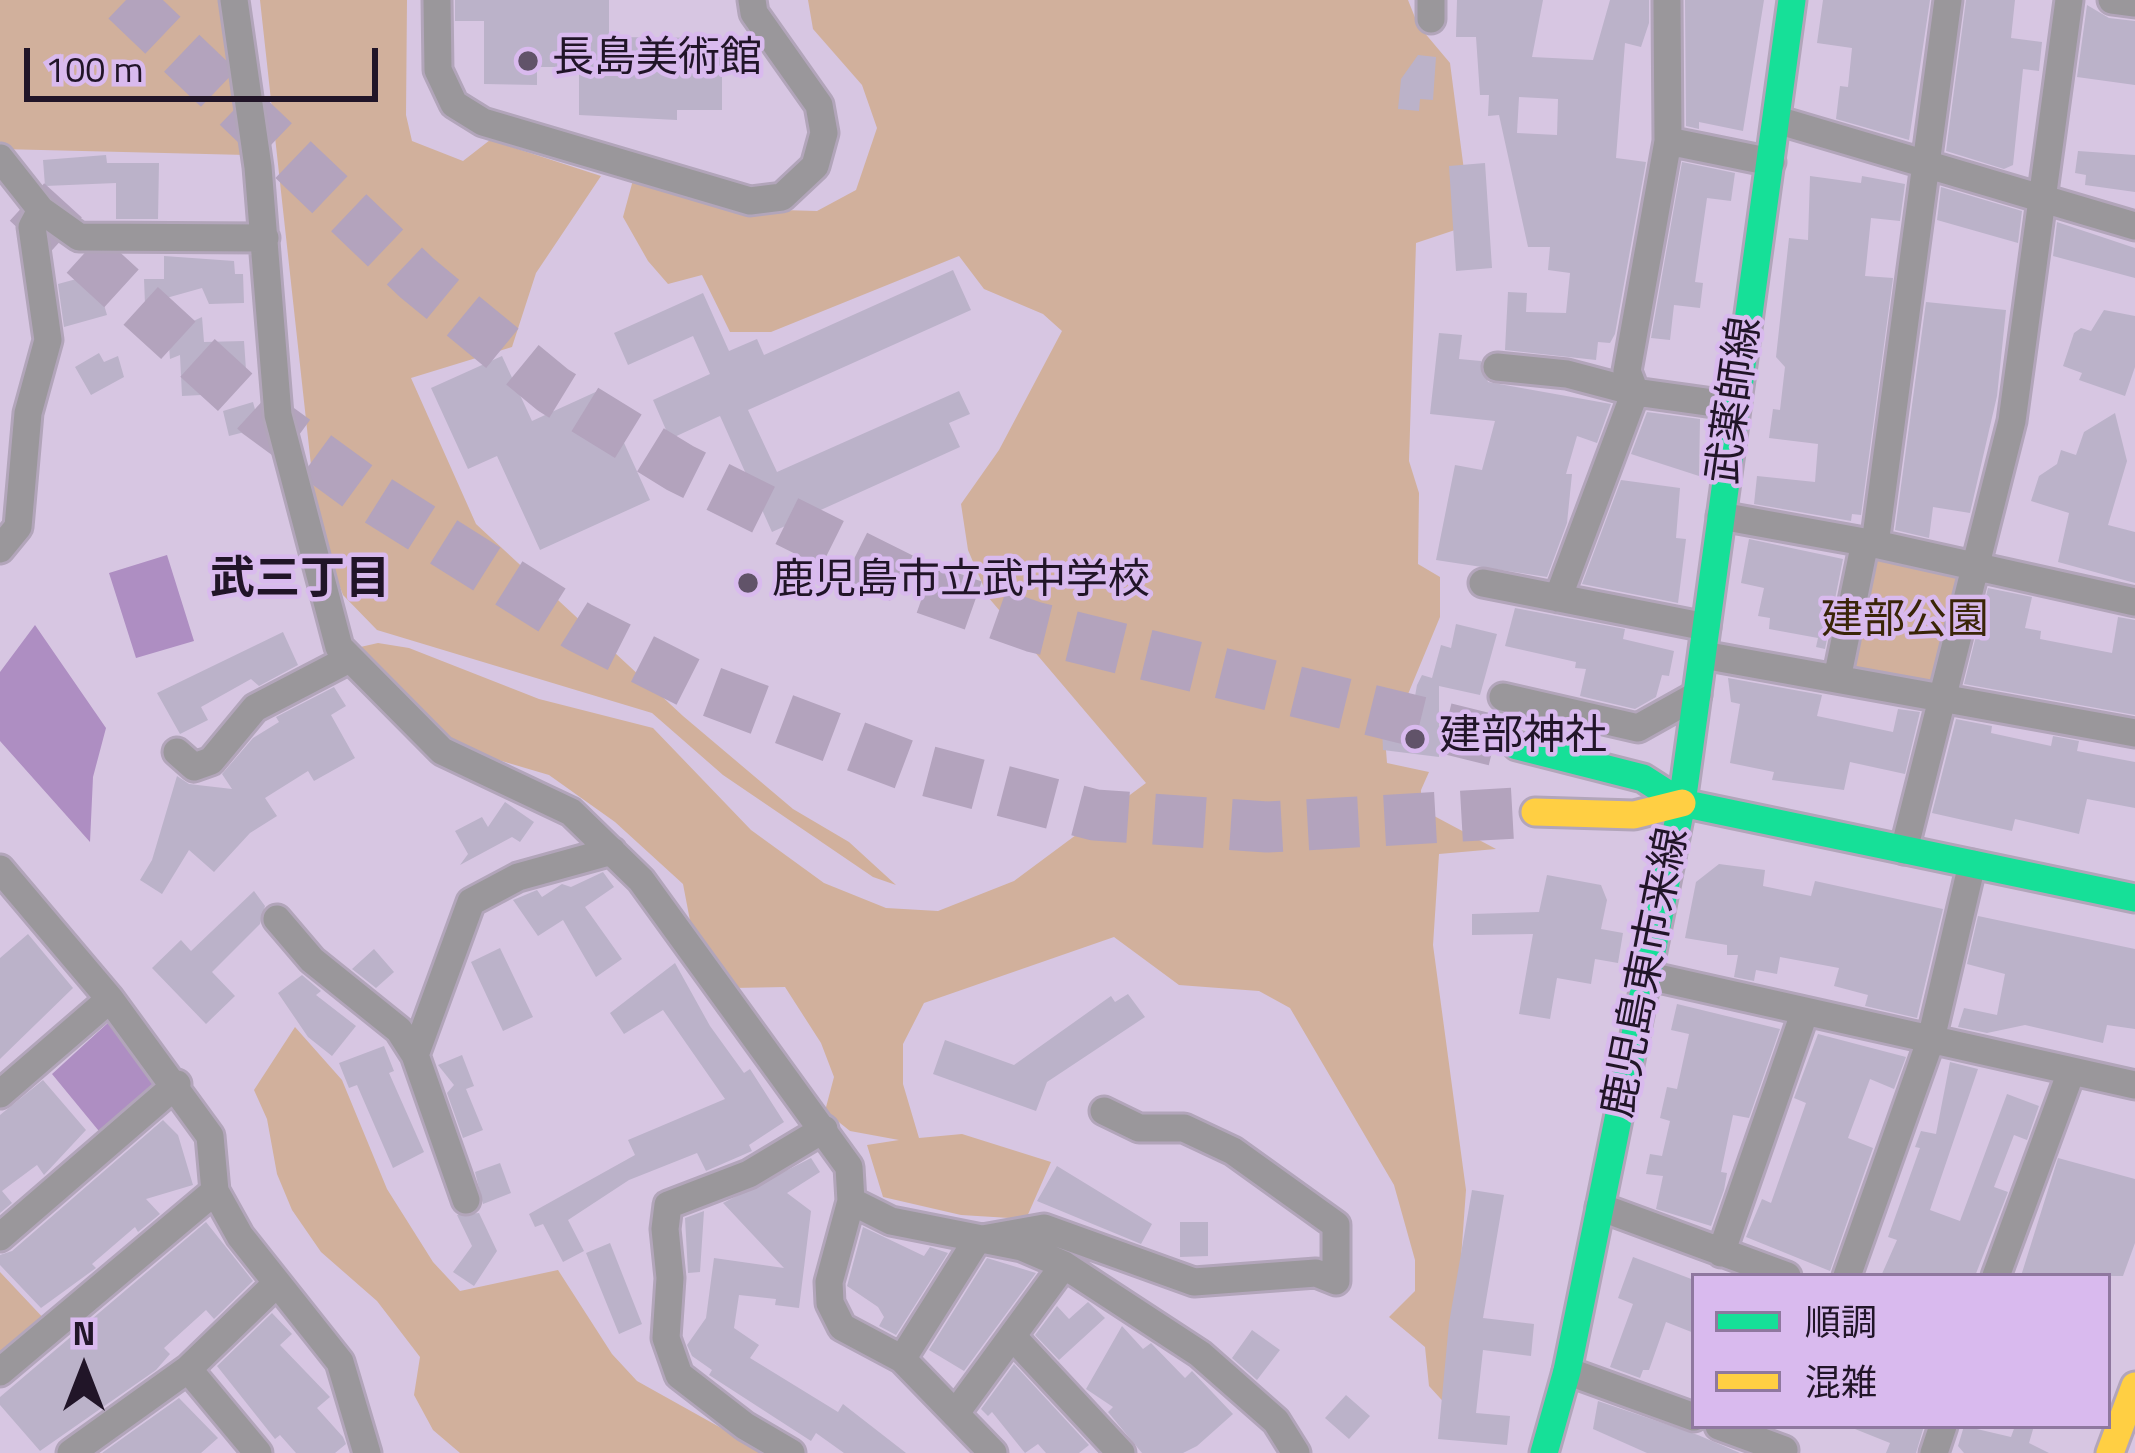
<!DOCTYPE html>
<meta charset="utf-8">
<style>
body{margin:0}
#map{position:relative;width:2135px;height:1453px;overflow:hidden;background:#d7c6e2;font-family:"Titillium Web","Noto Sans JP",sans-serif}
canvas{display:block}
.legend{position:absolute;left:1691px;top:1273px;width:420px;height:156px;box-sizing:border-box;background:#d9baee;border:3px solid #8f789f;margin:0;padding:15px 21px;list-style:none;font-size:36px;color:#211528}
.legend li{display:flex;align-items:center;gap:24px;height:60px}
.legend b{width:60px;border:3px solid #8f789f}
.north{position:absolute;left:24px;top:1309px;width:120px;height:120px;-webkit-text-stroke:9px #d9baee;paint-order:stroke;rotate:0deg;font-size:33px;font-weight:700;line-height:48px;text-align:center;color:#211528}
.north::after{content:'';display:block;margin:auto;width:42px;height:54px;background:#211528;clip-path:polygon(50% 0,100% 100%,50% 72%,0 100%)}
.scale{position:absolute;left:24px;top:48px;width:354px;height:54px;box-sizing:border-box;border:6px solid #211528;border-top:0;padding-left:15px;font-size:36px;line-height:42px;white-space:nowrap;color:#211528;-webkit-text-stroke:9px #d9baee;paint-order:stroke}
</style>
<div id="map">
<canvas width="2135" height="1453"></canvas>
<ul class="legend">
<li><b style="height:15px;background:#16e098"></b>順調</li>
<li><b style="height:15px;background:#ffcf43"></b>混雑</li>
</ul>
<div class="north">N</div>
<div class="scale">100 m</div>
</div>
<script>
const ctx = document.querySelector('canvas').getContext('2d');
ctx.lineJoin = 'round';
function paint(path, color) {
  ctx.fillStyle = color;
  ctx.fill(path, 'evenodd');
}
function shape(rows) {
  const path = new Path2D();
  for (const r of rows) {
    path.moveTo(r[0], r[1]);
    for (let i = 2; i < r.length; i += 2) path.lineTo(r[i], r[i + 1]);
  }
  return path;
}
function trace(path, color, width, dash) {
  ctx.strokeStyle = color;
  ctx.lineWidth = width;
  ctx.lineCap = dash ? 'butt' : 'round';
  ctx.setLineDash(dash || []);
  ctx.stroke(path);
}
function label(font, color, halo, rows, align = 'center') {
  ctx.font = font + ' "Titillium Web","Noto Sans JP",sans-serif';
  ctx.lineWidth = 9;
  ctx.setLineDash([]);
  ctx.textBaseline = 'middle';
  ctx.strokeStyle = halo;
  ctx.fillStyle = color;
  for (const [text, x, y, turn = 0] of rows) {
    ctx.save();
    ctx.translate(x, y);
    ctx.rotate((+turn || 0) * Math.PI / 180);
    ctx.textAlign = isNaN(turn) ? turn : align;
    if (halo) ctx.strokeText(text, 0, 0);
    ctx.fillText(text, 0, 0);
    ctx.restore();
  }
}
paint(shape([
 [0,0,223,0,247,155,0,149],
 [260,0,407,0,406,115,412,141,463,161,490,140,601,176,536,273,512,347,411,378,476,524,683,716,793,809,849,842,896,885,873,877,723,775,652,713,377,630,343,595,318,529],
 [808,0,1408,0,1418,25,1450,63,1468,201,1461,228,1416,243,1409,461,1419,493,1418,564,1440,577,1440,617,1406,699,1384,724,1387,763,1429,772,1421,790,1421,809,1496,849,1439,854,1433,945,1466,1190,1450,1409,1429,1386,1425,1347,1389,1317,1415,1291,1415,1260,1394,1185,1290,1008,1259,991,1179,985,1114,937,924,1003,903,1044,903,1084,919,1138,962,1134,1051,1162,1026,1219,961,1215,883,1197,867,1145,899,1140,850,1131,825,1111,834,1077,821,1043,785,987,733,988,692,931,683,884,615,822,549,775,461,749,397,694,356,648,378,643,409,648,539,699,653,728,751,830,824,883,886,908,938,911,1014,881,1146,783,988,597,968,550,961,504,999,450,1062,331,1043,314,984,289,959,256,771,332,730,332,702,275,668,284,648,261,623,217,633,180,781,210,817,211,856,190,877,128,862,85,813,29],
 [1874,557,1961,574,1935,690,1848,671],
 [295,1027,342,1080,387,1189,433,1262,460,1291,558,1270,612,1354,637,1381,766,1453,460,1453,433,1430,414,1395,420,1357,377,1301,321,1252,292,1210,277,1174,267,1119,254,1090],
 [0,1272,48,1323,0,1365]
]), '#d1b09c');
paint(shape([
 [167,555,194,641,136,658,109,573],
 [35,625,106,728,93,777,90,842,0,741,0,672],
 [110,1021,157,1086,103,1136,52,1074]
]), '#ae8ec2');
paint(shape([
 [455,0,609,0,609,37,722,38,722,110,677,110,677,120,579,115,579,67,537,67,537,85,484,84,484,21,455,21],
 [1457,0,1543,0,1532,57,1593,60,1610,0,1649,0,1649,23,1641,47,1625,43,1616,158,1646,162,1615,334,1610,343,1598,342,1596,360,1505,350,1508,292,1527,293,1526,312,1566,313,1570,273,1548,270,1550,247,1528,247,1499,115,1488,116,1489,95,1480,95,1476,37,1456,37],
 [1519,97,1558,99,1557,135,1517,133],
 [1685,0,1764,0,1743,131,1699,122,1699,129,1686,126],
 [1823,0,1930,0,1909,140,1836,119,1840,86,1848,87,1852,48,1817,43],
 [1966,0,2015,0,2011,38,2042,42,2039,71,2023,69,2013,165,2004,169,1946,151],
 [2087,5,2109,18,2135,21,2135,85,2077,77],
 [1418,55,1436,57,1433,100,1420,99,1419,111,1398,109,1401,79],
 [2078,151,2135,155,2135,192,2085,185,2086,175,2075,173],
 [106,155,107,163,159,163,158,219,116,219,116,183,45,186,43,160],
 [1682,162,1735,173,1731,201,1707,198,1695,282,1703,283,1700,308,1674,305,1670,340,1651,338],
 [1485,163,1492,268,1456,271,1449,166],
 [1810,176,1861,183,1862,176,1905,184,1900,221,1871,218,1865,276,1893,278,1861,515,1852,514,1851,521,1754,504,1757,476,1815,482,1818,444,1769,438,1773,409,1780,410,1785,367,1776,357,1789,238,1808,240],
 [1941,187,2022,211,2018,243,1937,220],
 [2057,222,2135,248,2135,278,2053,256],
 [164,256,234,261,235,274,243,274,244,303,209,304,202,288,145,304,144,279,164,279],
 [953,270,971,310,748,410,777,472,959,391,970,414,949,423,960,447,772,532,720,416,670,439,653,400,710,374,693,336,628,365,614,333,703,293,729,351,757,339,764,355],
 [95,274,107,315,64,327,58,284],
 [1926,302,2006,310,1997,396,1970,513,1933,507,1929,538,1895,530],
 [2104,310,2135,316,2135,367,2125,396,2079,380,2082,373,2063,366,2074,333,2081,328,2091,331],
 [202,317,204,342,244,341,246,370,201,372,201,395,182,396,180,355,170,359,168,333],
 [1439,333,1462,335,1459,359,1481,361,1488,382,1611,404,1597,443,1577,436,1566,474,1572,474,1567,523,1547,577,1436,560,1455,465,1482,470,1495,421,1430,414],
 [99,353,104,362,118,356,124,377,91,395,75,367],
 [502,356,532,421,600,390,650,500,540,550,497,456,468,469,431,388],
 [253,402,260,428,229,436,223,411],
 [1647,412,1700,419,1699,476,1631,454],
 [2115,413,2127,461,2108,525,2135,532,2135,583,2058,562,2069,513,2031,501,2039,476,2057,464,2061,450,2076,455,2084,432],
 [1621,480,1680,488,1676,538,1686,539,1678,603,1582,584],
 [1749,539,1843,559,1825,649,1816,647,1818,638,1769,629,1770,618,1758,616,1764,588,1741,583],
 [1988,588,2032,597,2025,628,2041,631,2040,639,2112,653,2118,617,2135,620,2135,715,1964,684],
 [1515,608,1625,629,1623,639,1674,651,1669,676,1662,675,1656,697,1635,709,1580,696,1586,669,1575,668,1576,662,1505,646],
 [1456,624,1497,634,1480,695,1439,686,1439,726,1448,726,1448,750,1439,750,1439,757,1383,750,1382,728,1402,727,1411,719,1417,685,1422,675,1432,678,1441,645,1451,648],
 [283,632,298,665,259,686,251,679,201,707,208,720,180,734,157,693],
 [1728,678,1822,695,1817,716,1893,732,1898,709,1920,712,1905,774,1850,762,1844,790,1772,780,1774,772,1730,763,1740,704,1731,702],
 [334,687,346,706,331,715,355,758,314,781,308,771,265,798,277,816,250,833,214,872,189,850,162,894,140,880,152,860,177,776,189,784,232,789,222,774,253,738,279,722,276,717],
 [1956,719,1992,726,1991,733,2051,746,2053,736,2079,741,2077,751,2135,762,2135,808,2087,799,2079,834,2015,819,2012,831,1932,813],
 [505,802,534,822,520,842,512,837,460,865,468,854,455,831,482,817,488,827],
 [1719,864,1765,870,1763,886,1811,896,1815,881,1943,909,1917,1018,1865,1006,1868,995,1834,986,1839,968,1780,957,1777,974,1756,970,1754,981,1734,977,1738,955,1727,955,1727,945,1685,938,1696,882],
 [603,872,614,887,585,907,622,959,596,977,563,920,538,936,513,900,537,890,542,897,562,884,571,887],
 [1547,875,1601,885,1607,900,1601,929,1623,933,1618,963,1595,959,1591,984,1557,978,1550,1019,1519,1014,1533,934,1472,935,1472,914,1539,912],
 [254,891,265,906,260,924,212,972,235,996,206,1024,152,968,181,940,191,951],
 [1978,916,2135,949,2135,1029,2107,1025,2103,1043,2025,1025,1987,1033,1958,1027,1964,1008,1997,1015,2005,974,1967,964],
 [28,934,73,988,0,1059,0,958],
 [500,948,533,1017,503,1031,471,962],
 [374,949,394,972,376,988,352,969],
 [675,963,710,1026,744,1073,750,1069,784,1122,749,1145,752,1151,706,1171,697,1153,629,1180,568,1220,584,1251,563,1262,543,1224,535,1227,529,1214,635,1155,628,1140,725,1099,663,1010,624,1034,610,1013],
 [302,975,321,991,316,995,356,1026,332,1056,308,1037,278,993],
 [1128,994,1145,1017,1047,1082,1036,1111,933,1074,945,1040,1014,1065,1111,996,1115,1002],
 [1677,1004,1780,1029,1749,1118,1733,1115,1721,1172,1727,1173,1724,1190,1711,1226,1656,1209,1663,1176,1646,1174,1650,1154,1662,1156,1670,1121,1660,1118,1667,1087,1677,1089,1689,1034,1671,1030],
 [1818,1034,1906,1057,1894,1089,1870,1079,1848,1138,1873,1148,1830,1271,1746,1237,1762,1199,1771,1203,1806,1103,1794,1098],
 [384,1046,394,1071,389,1073,424,1152,393,1168,357,1085,349,1088,339,1063],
 [462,1055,474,1086,466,1089,483,1130,463,1138,447,1093,454,1085,438,1065],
 [1950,1062,1978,1069,1930,1210,1960,1221,2007,1094,2039,1106,2027,1140,2014,1135,1994,1187,2008,1192,1975,1276,1881,1276,1897,1240,1888,1237,1920,1148,1915,1147,1921,1131,1936,1134],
 [43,1080,86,1130,44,1175,37,1165,2,1191,12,1203,0,1213,0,1115],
 [163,1120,178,1135,193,1185,146,1199,160,1214,138,1232,135,1227,92,1264,96,1268,41,1308,0,1265,0,1255,12,1251],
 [811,1158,820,1172,787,1193,811,1211,799,1308,775,1305,776,1299,739,1295,734,1328,759,1345,750,1358,838,1412,843,1404,906,1453,844,1453,816,1433,811,1441,709,1375,712,1370,692,1356,687,1345,706,1318,714,1258,784,1268,723,1203],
 [2058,1158,2135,1179,2135,1243,2123,1276,2021,1276],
 [500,1163,511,1193,483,1204,475,1172],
 [1057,1166,1152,1224,1141,1244,1037,1201],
 [1472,1190,1504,1195,1483,1318,1534,1324,1531,1356,1483,1350,1476,1413,1510,1416,1507,1445,1438,1439,1449,1323],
 [704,1211,700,1272,688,1273,685,1218],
 [479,1213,497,1251,474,1286,453,1272,472,1246,457,1215],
 [206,1222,253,1281,214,1319,206,1310,164,1348,170,1354,156,1370,40,1451,0,1405,0,1397],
 [1180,1222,1208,1222,1208,1256,1180,1257],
 [863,1227,924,1256,930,1247,948,1253,896,1335,879,1326,884,1317,878,1307,847,1286],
 [610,1243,642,1324,619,1334,586,1253],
 [1633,1257,1694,1280,1694,1333,1666,1322,1649,1370,1643,1370,1640,1378,1610,1367,1633,1304,1618,1298],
 [987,1258,1036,1273,964,1371,929,1350],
 [1088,1302,1105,1318,1059,1360,1035,1335,1057,1306,1069,1319],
 [272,1313,292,1334,280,1345,330,1397,317,1408,343,1437,346,1444,335,1453,296,1453,280,1435,275,1439,217,1366],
 [1122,1326,1143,1349,1151,1343,1185,1378,1192,1371,1233,1414,1197,1446,1183,1453,1142,1453,1108,1412,1113,1407,1086,1389],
 [1252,1330,1280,1350,1257,1380,1232,1358],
 [1014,1364,1089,1445,1079,1453,1046,1453,1038,1444,1025,1453,992,1412,988,1416,981,1409],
 [1346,1395,1370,1416,1349,1439,1325,1418],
 [179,1398,218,1438,201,1453,102,1453],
 [1598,1401,1698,1435,1740,1453,1647,1453,1593,1429],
 [1924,1426,1916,1453,1886,1453,1890,1443,1850,1427],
 [1964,1426,2011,1437,2015,1426,2034,1426,2029,1443,2049,1453,1964,1453,1958,1446]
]), '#bbb2c9');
trace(shape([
 [126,0,417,278,553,390,680,468,915,585,1034,627,1517,746],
 [27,202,259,414,374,498,579,627,694,685,908,766,1095,815,1267,827,1535,812]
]), '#b3a3bd', 51, [51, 26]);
const street = shape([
 [234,0,258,167,278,415,339,647,442,751,571,812,641,880,849,1167,851,1201,829,1282,830,1303,842,1327,902,1359,993,1453],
 [437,0,438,70,454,104,483,122,750,201,782,197,815,166,824,133,819,105,754,13,752,0],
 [1431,0,1431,19],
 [1667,0,1668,141,1771,162],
 [2112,0,2135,3],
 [1777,120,2135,226],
 [1668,141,1627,371,1635,392,1735,406],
 [0,158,41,210,79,237,265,238],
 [1497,367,1567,374,1635,392,1558,598],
 [1721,516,1875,544,2135,602],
 [1875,544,1948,0],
 [0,549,18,527,28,413,48,340,32,227,41,210],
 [1483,583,1706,627],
 [1703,655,2135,733],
 [1837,679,1865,542],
 [1503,697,1638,728,1697,695],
 [177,752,194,767,211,761,255,708,349,659],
 [1904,850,2012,421,2069,0],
 [0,869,110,999,210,1136,215,1191,240,1236,340,1362,367,1453],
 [277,919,312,960,399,1030,415,1055],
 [1649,976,2135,1085],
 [0,1094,110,999],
 [466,1200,415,1055,471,902,518,877,612,851],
 [851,1201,891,1221,1022,1247,1064,1265,1200,1354,1276,1421,1296,1453],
 [1600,1207,1787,1276],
 [0,1237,177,1084],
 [1721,1253,1805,1011],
 [1847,1276,1931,1039,1972,864],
 [1996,1276,2071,1072],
 [1013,1337,1121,1453],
 [902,1359,977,1240,1044,1228,1194,1282,1316,1273,1336,1281,1336,1225,1233,1151,1184,1128,1139,1128,1104,1111],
 [188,1369,258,1453],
 [1567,1371,1694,1417],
 [0,1372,215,1191],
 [955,1414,1064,1265],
 [1719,1426,1784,1450],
 [71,1453,188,1369,276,1284],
 [791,1453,745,1426,679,1375,666,1338,670,1278,665,1229,668,1205,749,1174,824,1129],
 [1934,1453,1943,1426]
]);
const fast = shape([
 [1517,746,1643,778,1682,803],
 [1682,803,1792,0],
 [1544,1453,1567,1371,1682,803,2135,898]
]);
const slow = shape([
 [1535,812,1634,815,1682,803],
 [2110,1453,2135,1386]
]);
trace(street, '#b2a5ba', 33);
trace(fast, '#b2a5ba', 33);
trace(slow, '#b2a5ba', 33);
trace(street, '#9a979b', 27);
trace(fast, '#16e098', 27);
trace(slow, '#ffcf43', 27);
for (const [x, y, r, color] of [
 [528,61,12,"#615369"],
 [748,583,12,"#615369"],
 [1415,739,12,"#615369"]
]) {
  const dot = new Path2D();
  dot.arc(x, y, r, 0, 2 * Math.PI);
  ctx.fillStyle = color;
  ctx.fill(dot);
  trace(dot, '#d9baee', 4.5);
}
label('42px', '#211528', '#d9baee', [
 ["長島美術館",552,61],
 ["鹿児島市立武中学校",772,583],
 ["建部神社",1439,739]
], 'left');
label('42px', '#211528', '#d9baee', [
 ["武薬師線",1737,401,-82],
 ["鹿児島東市来線",1648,973,-79]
]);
label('42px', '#3a2508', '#d9baee', [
 ["建部公園",1905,623]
]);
label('bold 45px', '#211528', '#d9baee', [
 ["武三丁目",300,582]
]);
</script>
